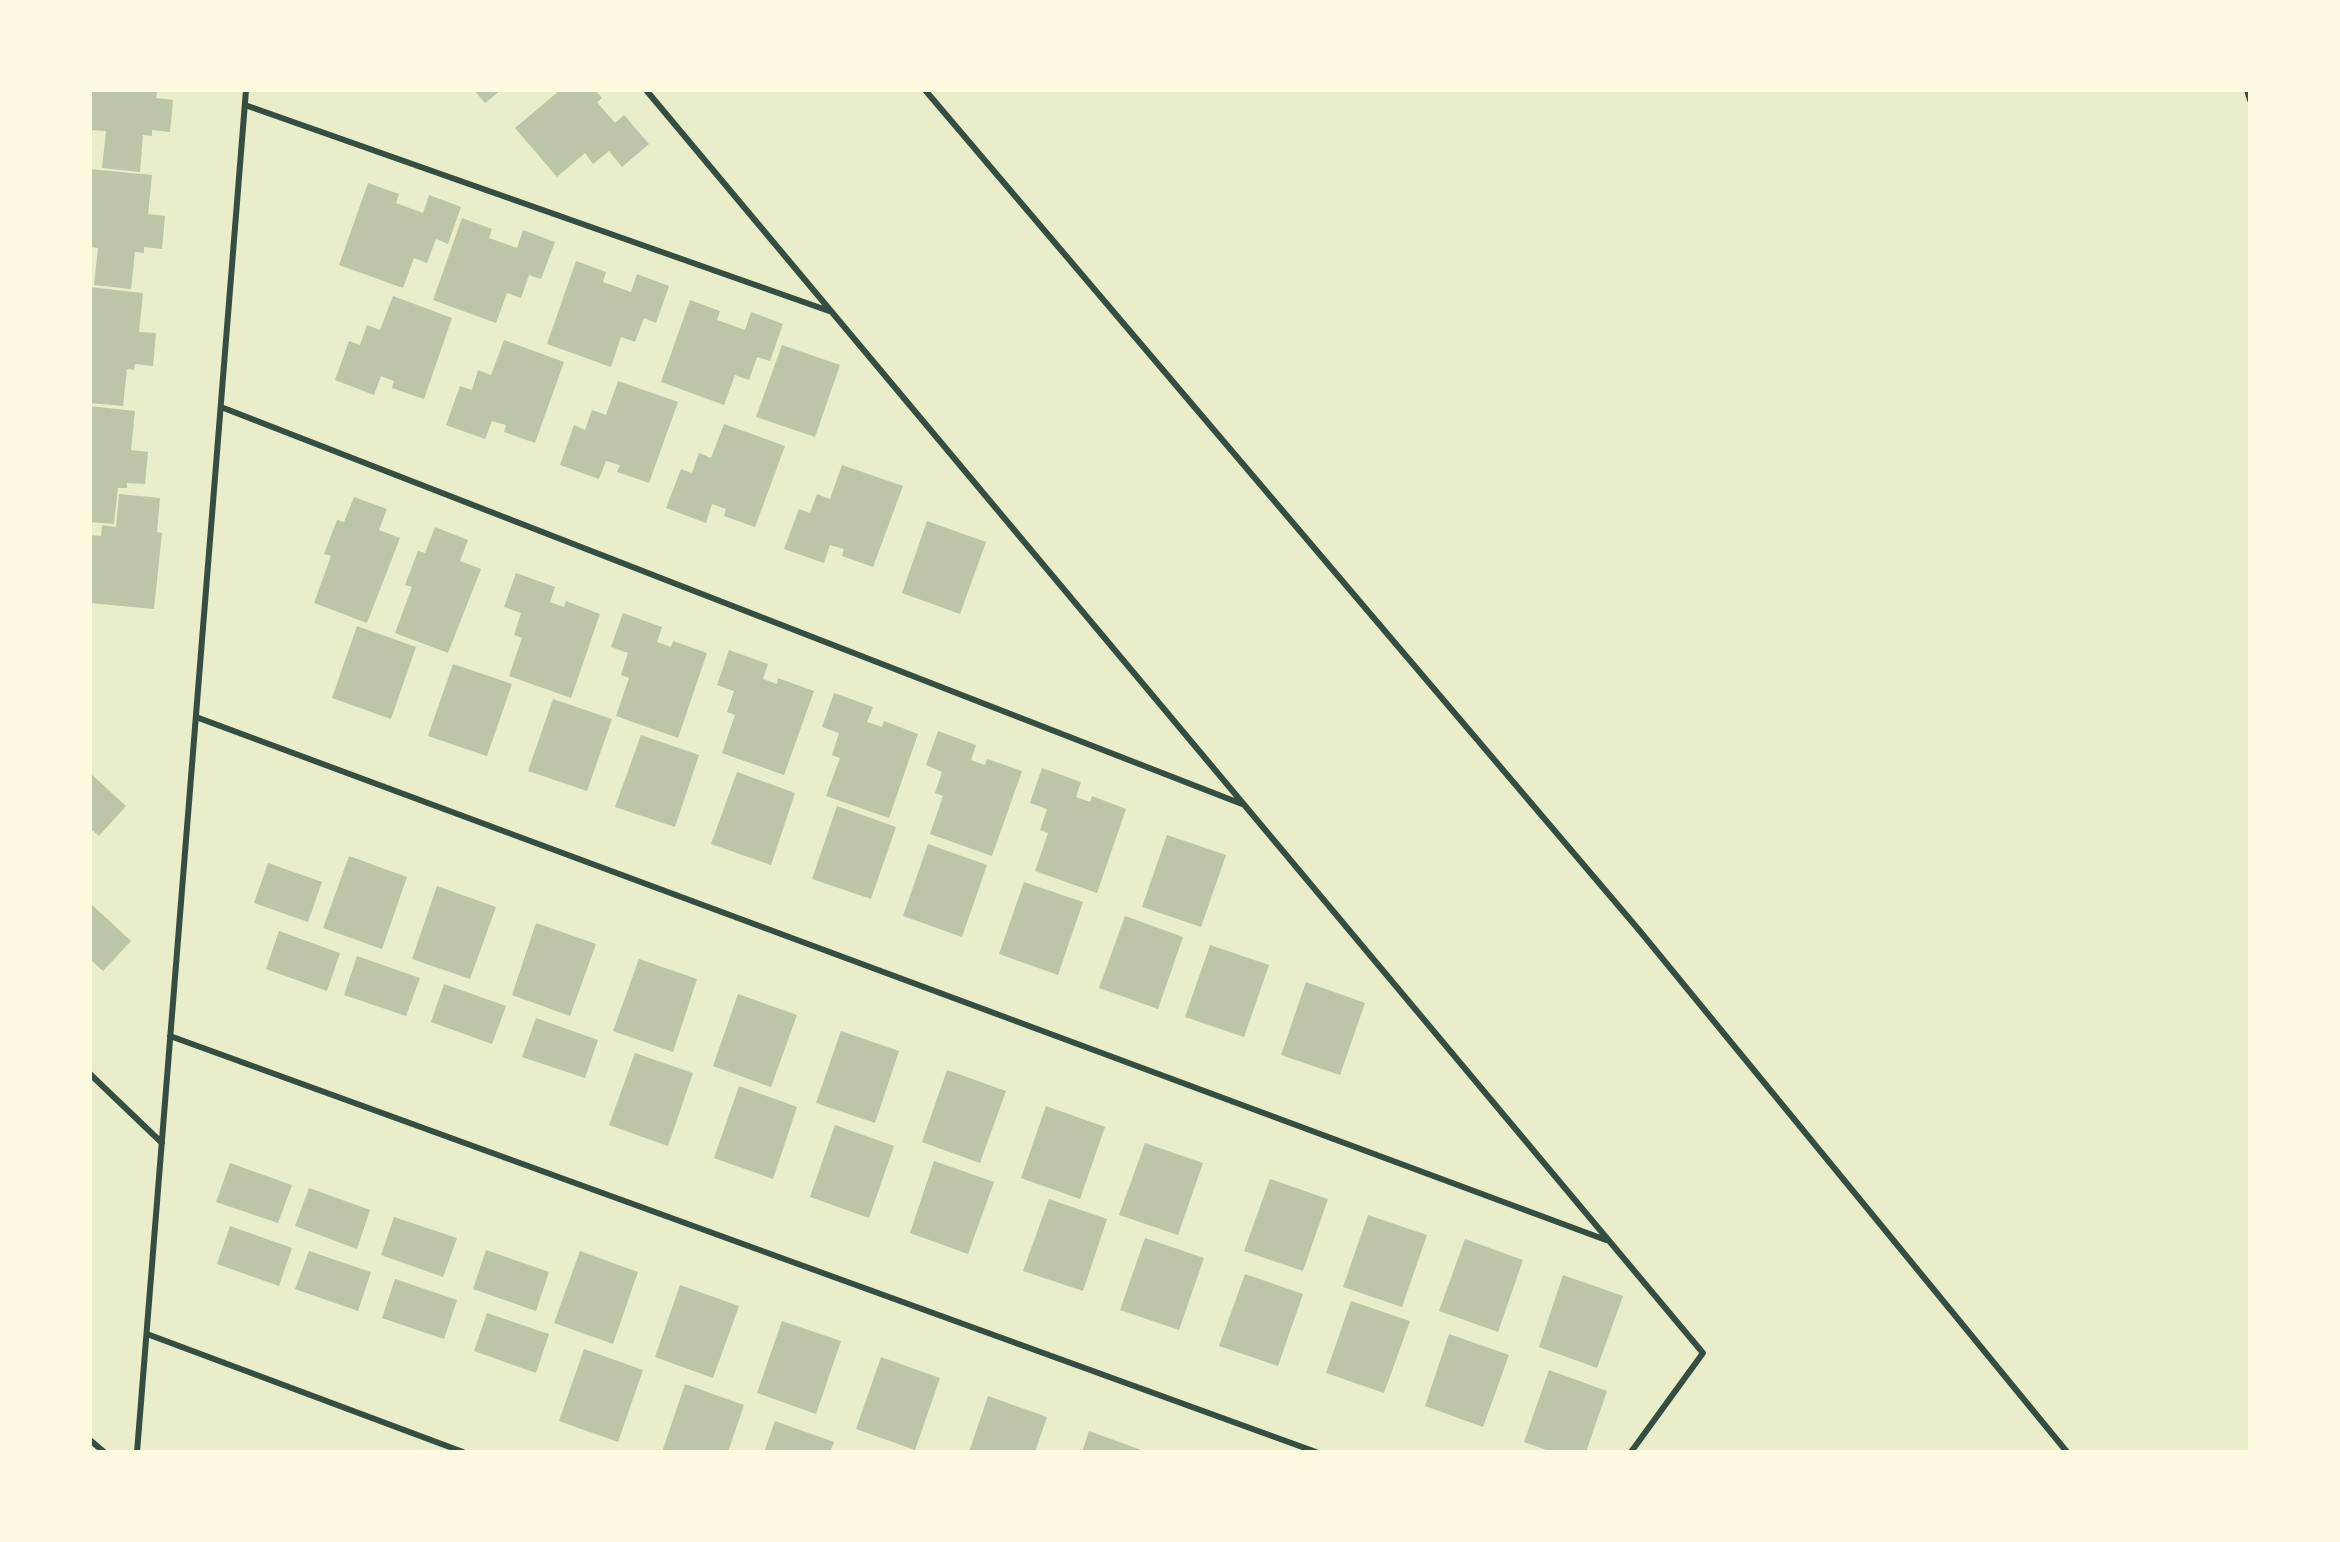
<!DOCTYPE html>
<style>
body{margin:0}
#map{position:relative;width:2340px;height:1542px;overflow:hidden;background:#e9edc9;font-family:Figtree,sans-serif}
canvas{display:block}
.frame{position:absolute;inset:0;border:92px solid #fefae0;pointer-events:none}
</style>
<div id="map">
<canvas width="2340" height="1542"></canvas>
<div class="frame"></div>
</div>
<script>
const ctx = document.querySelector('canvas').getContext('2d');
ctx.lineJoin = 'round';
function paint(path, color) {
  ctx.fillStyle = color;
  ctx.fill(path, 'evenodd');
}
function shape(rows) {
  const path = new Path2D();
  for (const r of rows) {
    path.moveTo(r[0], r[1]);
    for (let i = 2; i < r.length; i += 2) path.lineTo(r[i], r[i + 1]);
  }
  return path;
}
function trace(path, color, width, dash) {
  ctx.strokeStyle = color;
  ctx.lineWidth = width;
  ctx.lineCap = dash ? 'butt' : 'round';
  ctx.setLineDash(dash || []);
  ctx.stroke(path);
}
paint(shape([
 [91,90,157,90,156,98,173,100,170,132,152,130,152,136,143,135,140,172,102,168,106,131,90,130],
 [474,90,501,90,485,103],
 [560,90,595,90,602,98,597,102,615,123,624,115,649,144,622,167,609,151,593,164,585,153,557,177,515,128],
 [90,169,152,175,148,214,165,216,162,249,144,247,144,253,135,252,131,289,94,285,98,248,90,247],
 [368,183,399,194,396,203,423,213,429,195,461,207,448,244,436,239,427,263,414,258,403,288,339,265],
 [462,218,492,229,489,238,517,248,523,230,555,242,541,279,529,275,521,298,507,293,496,323,433,300],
 [576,261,606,272,603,282,631,292,637,274,669,286,656,323,644,318,635,342,621,337,611,367,547,344],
 [90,287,143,293,139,332,156,333,153,366,135,364,134,370,127,369,123,406,90,403],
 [393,296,452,318,424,399,392,388,394,381,381,376,374,395,335,380,349,341,360,345,367,325,380,330],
 [690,300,720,311,717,320,745,330,751,312,783,324,770,361,757,357,749,380,735,375,724,405,661,382],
 [504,340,564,362,535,443,504,432,506,425,492,421,485,439,446,425,460,386,472,390,478,370,491,375],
 [782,345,840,365,815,437,756,417],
 [618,381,678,402,649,483,617,472,620,465,606,461,599,479,560,465,574,425,585,430,592,410,606,415],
 [90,406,135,411,131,450,148,452,145,484,127,483,127,488,118,488,114,524,90,522],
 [724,424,785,446,755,527,724,516,726,509,712,504,706,523,666,508,681,469,692,473,699,453,711,458],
 [842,465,903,486,873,567,842,556,844,549,830,545,824,563,784,549,799,509,810,513,817,494,830,499],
 [119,494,160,498,157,532,162,533,154,609,90,603,90,535,101,536,102,525,116,527],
 [354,497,387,509,379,530,400,538,367,623,314,603,331,556,324,554,337,520,344,522],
 [927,521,986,542,960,614,902,593],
 [435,527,468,540,460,561,481,569,448,653,395,633,412,587,405,585,418,551,425,553],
 [516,573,555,587,550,602,564,607,566,601,600,614,571,698,509,676,522,638,514,635,521,613,504,607],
 [623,613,662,627,657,642,671,647,673,641,707,653,678,738,616,716,629,678,621,675,628,653,611,647],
 [357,626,416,647,391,719,332,698],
 [729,650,768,664,763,679,777,684,778,678,814,691,784,775,722,753,735,715,727,712,734,691,717,685],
 [453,664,512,684,487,756,428,736],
 [834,693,873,707,867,722,882,727,884,721,918,734,889,818,826,796,840,758,832,755,839,733,822,727],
 [553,699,612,719,587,791,528,771],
 [938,731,976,745,971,760,985,765,987,759,1022,771,992,856,930,834,943,796,935,793,942,772,926,765],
 [641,735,699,755,675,827,615,807],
 [1042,768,1081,782,1076,797,1090,802,1092,796,1126,809,1097,893,1035,871,1048,833,1040,830,1047,809,1030,803],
 [737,772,795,793,771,865,711,844],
 [90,773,126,806,99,836,90,828],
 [837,806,896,827,871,899,812,879],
 [1167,835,1226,855,1201,927,1142,907],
 [928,844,987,865,962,937,903,916],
 [349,856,407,877,382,949,323,928],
 [268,863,322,882,308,922,254,903],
 [1024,882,1083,902,1058,975,999,954],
 [437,886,496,907,470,979,412,959],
 [90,903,131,941,103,971,90,959],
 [1125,916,1183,937,1158,1009,1099,988],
 [536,923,596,944,570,1016,512,995],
 [279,931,340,953,327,991,266,969],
 [1210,945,1269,965,1244,1037,1185,1017],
 [357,956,420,978,406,1016,344,995],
 [639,959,697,979,673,1052,613,1031],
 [1306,982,1365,1003,1340,1075,1281,1055],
 [444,984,506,1006,492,1044,431,1022],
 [738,994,797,1015,771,1087,713,1066],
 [536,1018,598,1040,585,1078,522,1057],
 [841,1031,899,1051,875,1123,816,1103],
 [635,1053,693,1073,668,1146,609,1125],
 [947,1070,1006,1091,980,1163,922,1142],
 [739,1086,797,1107,773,1179,714,1158],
 [1046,1106,1105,1127,1080,1199,1021,1178],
 [835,1125,894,1146,869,1218,810,1197],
 [1145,1143,1203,1163,1178,1235,1119,1215],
 [934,1161,994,1182,968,1254,910,1233],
 [230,1163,292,1185,278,1223,216,1202],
 [1270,1179,1328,1199,1303,1271,1244,1251],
 [309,1188,370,1210,357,1249,295,1226],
 [1049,1199,1107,1219,1083,1291,1023,1271],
 [1368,1215,1427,1235,1402,1307,1343,1287],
 [394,1217,457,1238,443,1277,381,1255],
 [230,1226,292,1248,279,1286,217,1264],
 [1145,1238,1204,1258,1179,1330,1120,1310],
 [1465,1239,1523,1260,1498,1332,1439,1311],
 [486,1250,549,1272,536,1311,473,1289],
 [309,1251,371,1272,358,1311,295,1289],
 [580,1251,638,1272,613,1344,554,1323],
 [1245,1274,1303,1294,1278,1366,1219,1346],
 [1563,1275,1623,1296,1597,1368,1539,1347],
 [395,1279,457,1300,444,1339,382,1318],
 [680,1285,739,1306,713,1378,655,1357],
 [1351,1301,1410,1321,1384,1393,1326,1373],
 [487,1313,549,1334,536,1373,474,1351],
 [782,1321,841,1341,816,1414,757,1393],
 [1449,1334,1509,1355,1483,1427,1425,1406],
 [584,1349,643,1370,618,1442,559,1421],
 [881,1357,940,1378,915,1450,856,1429],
 [1549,1370,1607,1391,1586,1452,1552,1452,1524,1442],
 [685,1384,744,1405,728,1452,662,1452],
 [988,1396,1047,1417,1035,1452,969,1452],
 [775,1421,834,1442,830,1452,764,1452],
 [1089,1431,1147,1452,1082,1452]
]), '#bcc5a7');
trace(shape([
 [646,90,1703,1353,1631,1452],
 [925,90,1639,930,2067,1452],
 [2247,90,2250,100],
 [245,105,832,312],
 [221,407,1242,804],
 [196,717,1606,1240],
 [170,1036,1316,1452],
 [90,1074,162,1143],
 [147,1334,463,1452],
 [90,1440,104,1452],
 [137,1452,246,90]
]), '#344e41', 6);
</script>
